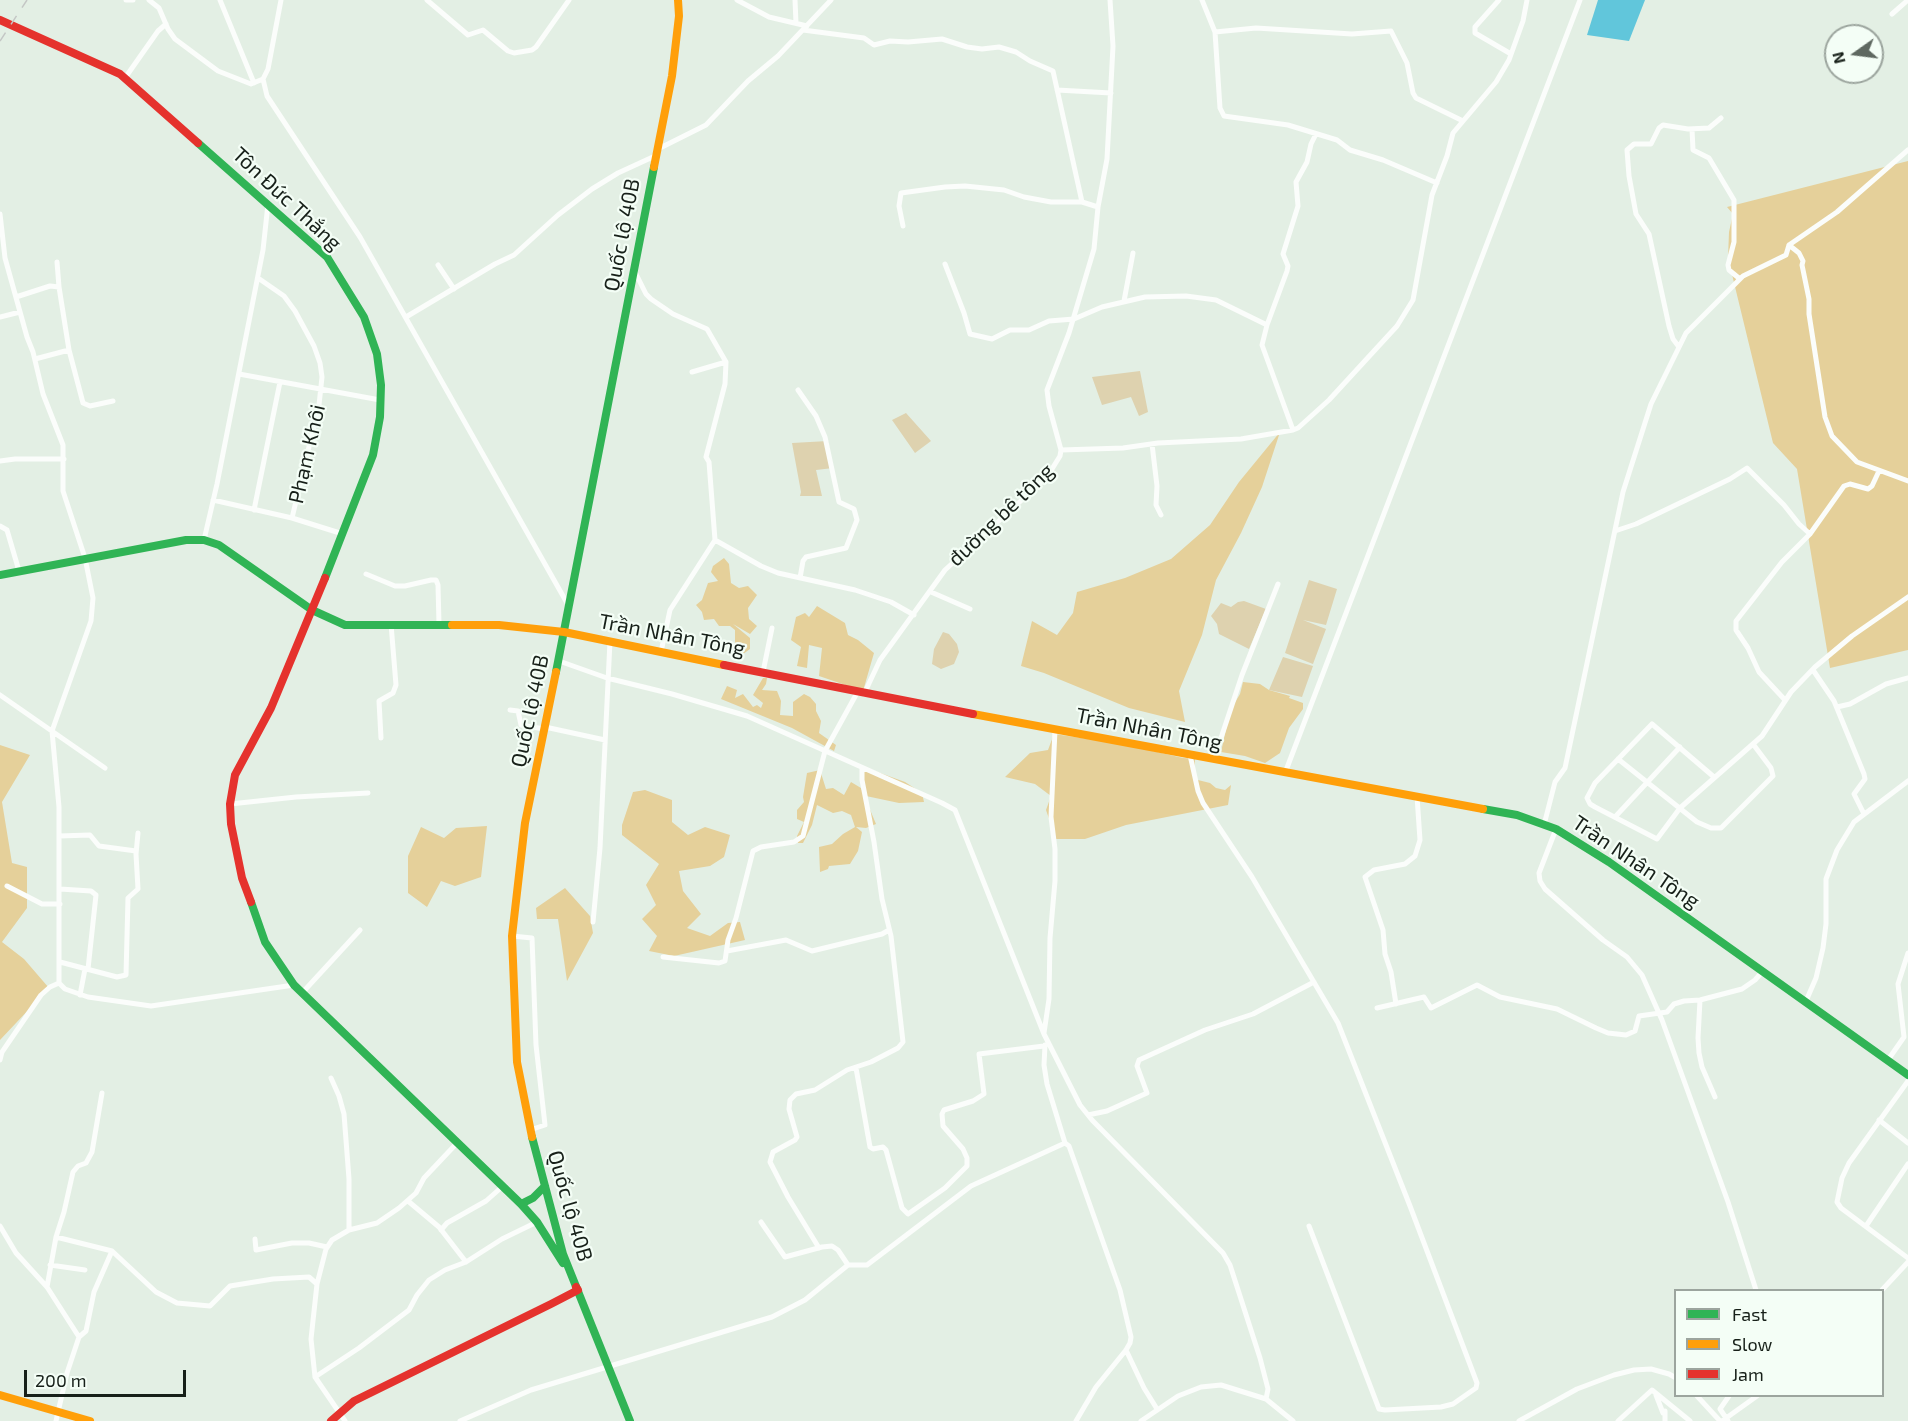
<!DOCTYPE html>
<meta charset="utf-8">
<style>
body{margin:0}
#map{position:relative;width:1908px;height:1421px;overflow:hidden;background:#e3efe4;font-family:"Exo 2",sans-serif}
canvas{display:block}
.legend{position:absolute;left:1674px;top:1289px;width:210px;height:108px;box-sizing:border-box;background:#f4fef6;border:2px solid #9ca59e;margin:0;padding:8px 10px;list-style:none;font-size:18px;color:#172019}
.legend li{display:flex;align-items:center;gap:12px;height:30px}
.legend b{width:30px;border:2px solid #9ca59e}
.north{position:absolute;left:1824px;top:24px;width:60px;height:60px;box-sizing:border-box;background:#f4fef6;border:2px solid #9ca59e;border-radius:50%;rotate:256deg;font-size:16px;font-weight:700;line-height:24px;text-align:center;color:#172019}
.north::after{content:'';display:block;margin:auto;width:21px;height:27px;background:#5e6860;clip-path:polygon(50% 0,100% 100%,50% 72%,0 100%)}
.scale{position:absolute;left:24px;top:1370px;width:162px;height:27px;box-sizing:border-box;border:3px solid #172019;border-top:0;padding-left:8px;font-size:18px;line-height:21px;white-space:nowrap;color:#172019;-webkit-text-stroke:4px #f4fef6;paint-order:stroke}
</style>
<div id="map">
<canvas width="1908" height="1421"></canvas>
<ul class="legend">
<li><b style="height:8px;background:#30b455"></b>Fast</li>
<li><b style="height:8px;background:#ff9f0a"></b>Slow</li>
<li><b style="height:8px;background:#e5322d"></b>Jam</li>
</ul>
<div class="north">N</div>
<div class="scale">200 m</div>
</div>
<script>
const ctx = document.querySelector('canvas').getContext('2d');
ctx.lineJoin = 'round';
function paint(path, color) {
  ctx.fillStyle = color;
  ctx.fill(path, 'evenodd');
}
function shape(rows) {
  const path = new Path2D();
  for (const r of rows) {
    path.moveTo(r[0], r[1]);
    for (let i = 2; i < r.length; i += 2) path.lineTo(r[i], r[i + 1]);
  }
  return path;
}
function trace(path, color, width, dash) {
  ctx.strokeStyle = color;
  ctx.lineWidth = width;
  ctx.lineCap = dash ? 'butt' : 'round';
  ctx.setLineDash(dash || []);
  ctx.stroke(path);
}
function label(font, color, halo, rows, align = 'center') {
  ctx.font = font + ' "Exo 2",sans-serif';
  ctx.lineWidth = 4.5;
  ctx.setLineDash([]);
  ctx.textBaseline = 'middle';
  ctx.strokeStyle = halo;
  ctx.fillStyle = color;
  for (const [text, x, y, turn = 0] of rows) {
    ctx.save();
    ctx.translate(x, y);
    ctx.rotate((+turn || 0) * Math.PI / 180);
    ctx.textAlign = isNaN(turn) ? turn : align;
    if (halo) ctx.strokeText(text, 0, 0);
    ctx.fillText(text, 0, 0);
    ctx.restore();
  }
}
paint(shape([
 [1140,371,1148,412,1139,416,1131,397,1102,405,1092,377],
 [906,413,931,441,915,453,892,420],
 [828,441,833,468,816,470,822,496,800,496,801,492,792,443],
 [1309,580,1337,589,1326,625,1303,620,1326,629,1313,664,1285,653],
 [1244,601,1266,609,1249,649,1219,634,1217,624,1211,616,1221,603,1231,607,1238,602],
 [943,632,949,634,957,644,959,652,954,664,941,669,932,664,934,649],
 [1283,657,1313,666,1302,697,1269,690]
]), '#ded2af');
paint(shape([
 [1908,161,1908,650,1830,668,1797,469,1773,443,1728,258,1729,232,1733,214,1727,207],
 [1280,432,1262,487,1241,533,1216,580,1202,635,1179,691,1185,722,1129,708,1044,673,1021,666,1032,621,1057,635,1073,613,1077,592,1125,578,1171,559,1210,525,1239,482],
 [724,558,729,564,731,583,739,588,748,586,757,595,748,608,749,619,757,626,750,634,733,624,750,638,750,649,743,654,735,643,735,630,730,626,719,626,714,619,704,620,702,612,696,605,702,600,708,583,718,581,711,572,713,566],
 [817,606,845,623,848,635,858,640,874,653,863,691,819,676,822,648,809,645,807,668,797,666,801,647,791,640,796,617,805,613,809,617],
 [763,678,767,678,766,684,762,690,777,691,781,701,780,715,793,716,793,702,804,694,810,697,816,704,816,711,821,721,819,733,836,745,834,751,792,728,721,699,727,686,737,690,735,698,743,694,753,707,757,705,761,708,763,703,753,695],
 [1243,682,1260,684,1269,690,1290,696,1289,698,1303,703,1303,709,1289,728,1280,753,1265,763,1245,756,1221,752,1230,711,1240,694],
 [1054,734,1122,744,1183,758,1195,759,1194,779,1210,783,1216,788,1225,790,1231,785,1228,805,1126,825,1085,839,1056,839,1046,810,1051,796,1035,784,1005,777,1030,753,1048,750],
 [0,745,30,755,2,802,12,863,27,867,27,908,2,942,24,959,49,988,0,1040],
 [861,766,905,782,922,793,924,802,899,803,866,796],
 [820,770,826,789,833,788,844,795,851,782,861,788,876,824,866,828,856,827,862,832,858,851,850,864,829,866,828,869,820,872,819,847,832,844,843,834,855,827,851,815,842,811,833,813,817,805,812,825,803,843,798,843,797,836,804,822,797,819,797,810,804,802,803,797,807,773],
 [645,790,672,800,672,822,688,835,705,827,730,835,724,857,710,866,679,871,683,891,701,914,687,928,710,936,728,923,740,922,745,940,674,956,649,951,657,936,642,919,656,905,646,885,659,864,622,835,622,825,633,792],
 [487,826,481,877,455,886,441,881,427,907,408,893,408,856,421,827,444,838,456,828],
 [565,888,590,916,593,933,567,981,558,919,537,919,536,908]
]), '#e5d09a');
paint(shape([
 [1598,0,1645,0,1629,41,1587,35]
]), '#61c6db');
trace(shape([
 [126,0,133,0],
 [149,0,159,8,168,29,175,39,218,71,251,84,263,79],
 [220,0,254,83],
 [281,0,268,69,263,79,267,96,360,237,567,603],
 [427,0,468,35,483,30,508,51,514,53,532,50,536,47,569,0],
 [737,0,769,17,807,26],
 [795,0,796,23],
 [1202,0,1215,32,1220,108,1224,116,1288,125,1337,140,1350,150,1383,160,1437,183],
 [1499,0,1475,27,1475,33,1511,54],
 [1892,14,1908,0],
 [803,30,864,38,874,45,890,41,908,42,942,39,967,47,982,49,999,47,1016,52,1030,61,1053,71,1082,202],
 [1215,32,1256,28,1352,34,1391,31,1407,63,1413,93,1416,98,1463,121],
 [125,78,158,31,166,24],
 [1057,90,1111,93],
 [1692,129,1693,150,1709,158,1734,200,1734,242,1728,265,1729,270,1740,279],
 [658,149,706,125,748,81,778,56,831,0],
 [0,214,5,258,27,337,33,352,43,394,63,445,63,491,85,558,93,598,91,621,52,731,59,807,59,983,65,989,88,997,151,1006,294,985],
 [903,226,899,206,901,193,945,187,965,186,1004,190,1024,197,1051,202,1082,202,1098,207],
 [1789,245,1799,253,1803,261,1802,265,1809,299,1809,314,1825,417,1832,436,1857,462,1908,481],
 [57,262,59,287],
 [945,264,964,313,970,334,992,339,1010,330,1029,330,1049,321,1074,319,1102,307,1145,297,1186,296,1216,300,1267,325,1287,271,1288,266,1283,254,1298,206,1296,182,1307,162,1311,144,1316,134],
 [438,265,454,289],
 [635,272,646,294,651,299,673,314,707,329,726,362,725,384,706,457,709,462,715,540,670,610,661,652],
 [258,278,284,296,295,311,314,346,320,363,322,377,319,405,292,518],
 [16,297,50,286,59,287,69,350,83,403,90,406,113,401],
 [1124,301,1133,253],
 [0,317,20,312],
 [406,317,495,264,514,255,558,215,592,189,618,173,655,156],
 [1267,325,1262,345,1293,430],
 [1679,347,1673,339,1669,326,1649,234,1636,214,1629,176,1627,150,1634,144,1651,144,1659,128,1663,125,1688,129,1709,128,1721,118],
 [35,359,69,350],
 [692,372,726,362],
 [239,374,380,400],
 [798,390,816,416,825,437,839,502,854,509,857,520,846,548,806,557,803,561,800,578],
 [1152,444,1157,486,1156,505,1161,515],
 [1061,450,1123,448,1158,443,1241,439,1293,430,1298,428,1329,400,1397,326,1413,300,1432,195,1447,156,1453,133,1496,82,1509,60,1523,21,1527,0],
 [0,461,15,459,64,459],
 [213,500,292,518,343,534],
 [254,510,280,382],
 [0,526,7,530,19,571],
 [1615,531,1636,524,1730,479,1747,468,1784,505,1799,524,1810,534],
 [204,540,217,484,263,250,268,204],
 [715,540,761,566,778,573,855,590,891,602,914,615],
 [366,574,395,586,405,586,431,580,436,580,438,585,439,624],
 [931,592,970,609],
 [559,661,607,678,672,694,747,716,942,803,955,810,1044,1034,1080,1105,1092,1120,1223,1253,1230,1265,1260,1358,1268,1389,1266,1399],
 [1813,670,1834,701,1864,774,1865,779,1854,794,1864,814],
 [763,672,772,628],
 [864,694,880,660,945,570,1047,477,1060,456,1061,450,1049,406,1047,390,1069,333,1094,249,1098,207,1107,159,1113,46,1110,0],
 [0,695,105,768],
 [1785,700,1759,672,1748,648,1736,630,1736,621,1782,562,1810,534,1844,486,1850,484,1868,489,1872,486,1879,471],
 [1837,707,1850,704,1886,684,1908,678],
 [510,710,518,711,521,725,544,729],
 [545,727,605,740],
 [381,738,379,701,393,693,396,685,391,624],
 [1190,755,1198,791,1203,803,1252,877,1338,1023,1410,1206,1477,1383,1476,1388,1453,1404,1441,1407,1385,1410,1379,1409,1309,1226],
 [1214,759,1242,675,1278,584],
 [1618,759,1697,822,1711,828,1721,828,1773,776,1771,768,1753,744],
 [1285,773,1580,0],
 [1714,777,1652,724,1595,783,1587,798,1590,804,1595,807,1657,839,1680,808,1762,736,1791,692,1815,667,1852,636,1908,597],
 [230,804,296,797,368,793],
 [1615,817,1680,747],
 [1544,825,1555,782,1565,768,1623,492,1651,404,1686,333,1743,276,1786,255,1789,245,1837,212,1908,150],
 [1556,829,1539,873,1540,881,1545,889,1603,940,1627,957,1642,975,1662,1020,1728,1202,1756,1290],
 [59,836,90,835,99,846,136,851],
 [7,886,42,904,60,904],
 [60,889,91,891,96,895,88,969],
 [593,922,600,848,610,641],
 [512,936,532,938,536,1045,545,1125,530,1130],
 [727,951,786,940,812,951,882,934,889,930],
 [663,957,719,963,725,961,728,940,736,918,753,851,761,847,794,842,803,836,825,751,857,693],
 [60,962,117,977,126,975,128,898,138,889,136,854,138,833],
 [303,992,360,930],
 [80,995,85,969],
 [1700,1000,1698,1038,1699,1053,1702,1067,1715,1097],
 [1806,1001,1816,978,1823,948,1826,924,1826,879,1837,850,1854,822,1908,781],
 [1396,1004,1391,972,1385,954,1383,930,1365,877,1374,870,1405,864,1415,856,1420,840,1417,796],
 [1377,1008,1424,997,1431,1008,1477,985,1500,997,1557,1009,1596,1028,1608,1033,1626,1035,1635,1031,1639,1016,1667,1012,1674,1004,1684,1001,1700,1000,1742,989,1755,980,1763,971],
 [1044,1033,1049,999,1050,938,1055,881,1055,849,1051,817,1055,730],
 [1045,1045,1044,1065,1047,1084,1065,1143],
 [0,1060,2,1052,41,995,50,987,59,983],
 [1888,1060,1904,1037,1898,984,1908,953],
 [856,1068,870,1147,873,1149,883,1147,886,1150,902,1208,908,1214,945,1188,967,1166,967,1158,963,1149,943,1126,942,1114,944,1110,973,1101,984,1094,979,1054,1044,1046],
 [331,1078,339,1096,344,1114,349,1179,349,1230],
 [1908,1081,1849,1163,1842,1178,1837,1202,1841,1208,1908,1258],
 [1088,1115,1107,1111,1147,1093,1137,1066,1139,1060,1205,1030,1253,1014,1314,982],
 [1879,1120,1908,1143],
 [408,1201,439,1227,466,1262],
 [761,1222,785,1257,822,1247,832,1246,838,1250,848,1265],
 [0,1226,16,1253,47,1287,79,1337,67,1373,56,1421],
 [1866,1226,1908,1164],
 [441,1230,447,1223,486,1201,503,1186],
 [56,1237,112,1251,156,1292,177,1303,210,1306,230,1286,273,1279,309,1277,317,1284,311,1339,315,1377,359,1348,409,1310,417,1295,429,1280,445,1270,466,1262,502,1239,537,1222],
 [255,1239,256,1250,292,1243,309,1243,327,1247],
 [819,1248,788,1197,770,1162,773,1152,795,1140,797,1137,789,1109,790,1100,796,1094,815,1090,847,1070,871,1062,898,1048,903,1042,891,936,882,899,874,842,862,780,862,768],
 [50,1265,85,1270],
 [317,1284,326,1249,332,1240,349,1230,377,1223,399,1208,416,1193,424,1178,457,1143],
 [47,1287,56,1237,64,1212,73,1172,78,1166,86,1163,92,1152,102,1093],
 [1882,1290,1908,1262],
 [79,1337,86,1331,94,1292,112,1251],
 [1126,1350,1144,1388,1157,1409],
 [315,1377,345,1421],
 [1656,1395,1663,1413],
 [1697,1396,1720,1421],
 [1665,1411,1665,1421],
 [460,1421,531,1390,772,1317,805,1300,848,1265,867,1265,971,1186,1065,1143,1069,1146,1120,1290,1131,1337,1130,1343,1126,1350,1096,1387,1076,1421],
 [1141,1421,1178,1396,1201,1387,1221,1385,1266,1399,1293,1421],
 [1519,1421,1577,1389,1614,1375,1634,1370,1651,1369,1669,1374,1676,1378],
 [1618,1421,1652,1390,1690,1421],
 [1722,1421,1757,1396],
 [1728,1421,1720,1409,1729,1396]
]), '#fbfdfb', 5);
trace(shape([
 [198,143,327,257,364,317,377,354,381,385,380,417,373,455,325,578],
 [0,575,186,540,204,540,219,545,312,610,345,625,452,625],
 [556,672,654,167],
 [1483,809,1517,815,1556,829,1609,862,1908,1075],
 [251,902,265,942,294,985,521,1204,537,1222,563,1263],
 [532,1137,563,1254,630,1421],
 [521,1204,533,1198,545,1186]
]), '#30b455', 8);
trace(shape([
 [654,167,672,76,679,16,678,0],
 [452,625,499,625,564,632,724,665],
 [973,714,1483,809],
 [532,1137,517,1062,512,936,525,823,556,672],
 [0,1395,90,1421]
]), '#ff9f0a', 8);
trace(shape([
 [0,20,120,74,198,143],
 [724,665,973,714],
 [251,902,242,878,231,824,230,804,235,775,271,708,325,578],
 [331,1421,354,1401,551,1304,578,1290,576,1287]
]), '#e5322d', 8);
trace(shape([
 [0,41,27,0]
]), '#c4c7c5', 1.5, [10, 10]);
label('21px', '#172019', '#f4fef6', [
 ["Tôn Đức Thắng",287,199,43],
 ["Quốc lộ 40B",622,235,-79],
 ["Phạm Khôi",307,454,-77],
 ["đường bê tông",1001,515,-44],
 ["Trần Nhân Tông",672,635,11],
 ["Quốc lộ 40B",530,711,-78],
 ["Trần Nhân Tông",1149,729,11],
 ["Trần Nhân Tông",1636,862,34],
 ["Quốc lộ 40B",570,1206,74]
]);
</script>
